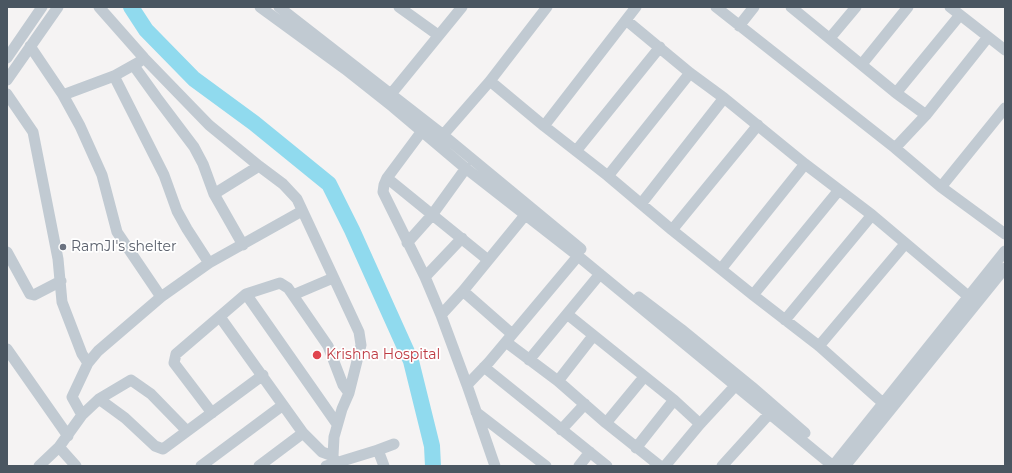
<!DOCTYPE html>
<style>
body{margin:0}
#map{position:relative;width:1012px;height:473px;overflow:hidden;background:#f5f3f3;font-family:Montserrat,sans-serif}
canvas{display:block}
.frame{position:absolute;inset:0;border:8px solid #4a5661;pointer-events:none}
</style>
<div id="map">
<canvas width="1012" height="473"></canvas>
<div class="frame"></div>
</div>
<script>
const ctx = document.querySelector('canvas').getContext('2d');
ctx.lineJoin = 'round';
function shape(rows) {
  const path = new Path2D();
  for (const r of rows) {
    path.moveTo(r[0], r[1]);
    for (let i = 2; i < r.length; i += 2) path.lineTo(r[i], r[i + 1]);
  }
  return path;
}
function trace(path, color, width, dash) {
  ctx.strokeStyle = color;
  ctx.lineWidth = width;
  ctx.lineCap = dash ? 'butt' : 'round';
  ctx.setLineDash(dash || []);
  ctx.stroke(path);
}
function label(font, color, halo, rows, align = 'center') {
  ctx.font = font + ' Montserrat,sans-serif';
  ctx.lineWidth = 3.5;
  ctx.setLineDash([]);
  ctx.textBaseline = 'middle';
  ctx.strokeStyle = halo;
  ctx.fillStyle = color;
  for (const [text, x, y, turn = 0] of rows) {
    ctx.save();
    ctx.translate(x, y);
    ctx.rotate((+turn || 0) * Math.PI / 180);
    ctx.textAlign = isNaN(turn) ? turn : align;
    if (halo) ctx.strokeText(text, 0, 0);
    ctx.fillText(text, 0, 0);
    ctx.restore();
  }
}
trace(shape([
 [131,7,146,30,194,79,254,123,329,184,352,230,411,361,432,446,433,466]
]), '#90daee', 16);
trace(shape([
 [99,7,144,58,209,125,259,166,283,184,297,199,359,332,361,345,349,393,342,409,334,437,333,456,336,466],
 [260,7,345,69,393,107,464,167,578,256,833,466,1005,251],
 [279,7,437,130,581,249],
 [399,7,438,35],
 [716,7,895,148,941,187,1005,234],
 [791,7,896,93,926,115],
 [950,7,1005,50],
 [626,20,690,73,724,98,805,164,872,215,968,296],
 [739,26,754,7],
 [830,38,856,7],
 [30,46,63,95,80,126,102,175,117,232,161,297],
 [7,58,42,7],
 [862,64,908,7],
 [134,66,157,98,194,147,203,164,214,194,243,245],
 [114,76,164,175,177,211,187,229,209,263],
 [7,80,58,7],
 [490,81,544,126,608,176,672,230,753,295,819,346,884,404],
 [896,93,960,15],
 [7,94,33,132,58,259,62,302,82,354,88,363],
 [391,94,462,7],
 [63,95,114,76,139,62],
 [544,126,636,7],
 [422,131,387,178,384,185,383,192,425,277,441,315,467,385,495,466],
 [443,135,490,81,547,7],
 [895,148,926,115,988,37],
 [576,151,660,47],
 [608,176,690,73],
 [387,178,488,260],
 [941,187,1005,108],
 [214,194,259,166],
 [641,204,724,98],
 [672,230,758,125],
 [407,243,432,215,466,168],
 [7,252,30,294,34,295,61,281],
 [721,269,805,164],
 [425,277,462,238],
 [463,291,512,334],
 [246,294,337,424],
 [293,295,333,278],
 [753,295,839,190],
 [639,297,681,329,752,387,805,433],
 [567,314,674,400,700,424],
 [441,315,463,291,526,214],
 [220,317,303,433,322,452,333,456],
 [785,320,872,215],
 [506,342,558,381,606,423,660,466],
 [819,346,905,244],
 [7,349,68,436],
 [529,360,600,274],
 [484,367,607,466],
 [558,381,593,336],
 [467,385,489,362,578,256],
 [99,399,125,418,155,446,163,449,263,375],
 [476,412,546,466],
 [212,413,174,363,176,354,246,294,280,283,288,288,328,346,343,385,349,393],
 [82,415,72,397,88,363,98,351,161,297,209,263,302,211],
 [606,423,644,377],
 [561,430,585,404],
 [59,447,76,466],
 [636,448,674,400],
 [378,450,384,466],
 [39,466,59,447,82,415,99,399,131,380,151,394,187,431],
 [201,466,283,405],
 [259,466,303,433],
 [326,466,378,450,394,444],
 [579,466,590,452],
 [665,466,700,424,736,385],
 [722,466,770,413],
 [845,466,1005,268]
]), '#c1cad2', 11);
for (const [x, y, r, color] of [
 [63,247,4,"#6b7280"],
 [317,355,5,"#e0444e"]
]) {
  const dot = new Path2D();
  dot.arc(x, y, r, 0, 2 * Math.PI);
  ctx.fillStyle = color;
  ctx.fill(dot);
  trace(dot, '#fff', 1.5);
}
label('14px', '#5b616d', '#fff', [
 ["RamJI's shelter",71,247]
], 'left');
label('14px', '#be3a42', '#fff', [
 ["Krishna Hospital",326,355]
], 'left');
</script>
